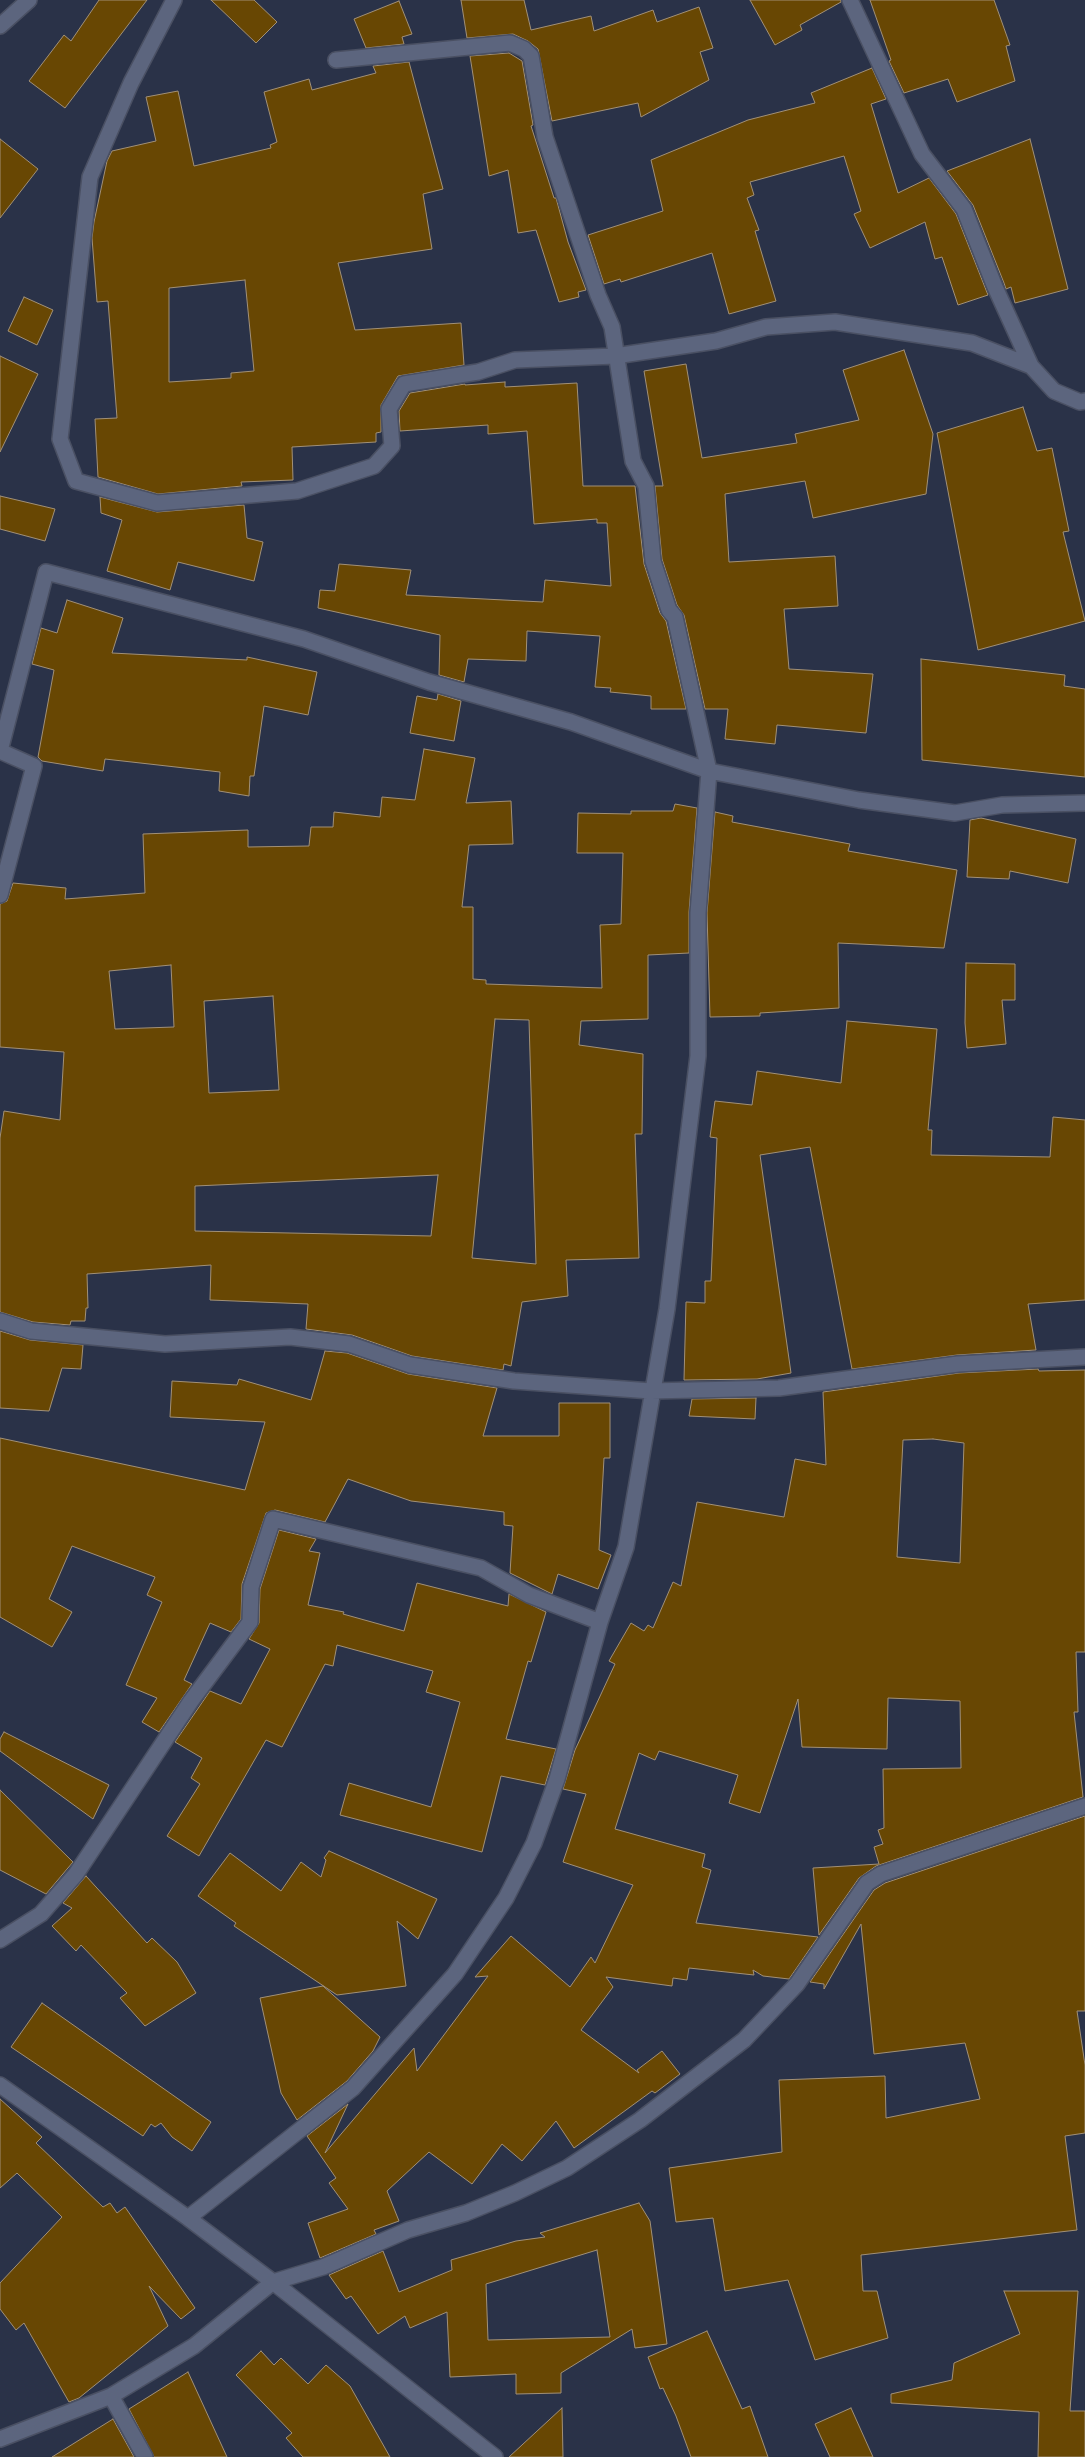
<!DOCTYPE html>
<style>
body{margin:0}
canvas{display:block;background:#2a3248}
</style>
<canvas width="1085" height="2457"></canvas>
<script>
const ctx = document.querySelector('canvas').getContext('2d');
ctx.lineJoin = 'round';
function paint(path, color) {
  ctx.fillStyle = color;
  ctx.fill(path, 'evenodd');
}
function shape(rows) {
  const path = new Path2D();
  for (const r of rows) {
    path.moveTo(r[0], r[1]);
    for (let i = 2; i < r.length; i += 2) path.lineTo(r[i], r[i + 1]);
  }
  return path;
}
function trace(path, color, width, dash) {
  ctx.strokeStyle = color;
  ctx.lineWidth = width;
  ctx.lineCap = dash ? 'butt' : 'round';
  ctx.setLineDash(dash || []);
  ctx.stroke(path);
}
const building = shape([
 [99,0,147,0,65,108,29,81,64,35,71,41,99,0],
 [211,0,254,0,277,22,256,43,211,0],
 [461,0,524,0,531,30,591,16,594,31,653,10,657,22,699,7,713,48,700,52,709,80,641,117,638,103,552,121,538,49,528,41,513,34,467,38,461,0],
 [750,0,841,0,841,2,800,25,802,30,775,45,750,0],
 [870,0,994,0,1010,45,1006,46,1015,81,957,102,948,79,904,93,889,61,891,60,870,0],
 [399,1,412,34,402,37,404,44,366,48,354,19,399,1],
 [509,53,522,61,533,125,531,126,554,198,556,198,568,242,586,290,578,292,579,297,559,302,536,230,518,233,508,170,489,176,470,56,509,53],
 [409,62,443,189,423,194,432,249,338,263,355,330,461,323,464,365,398,376,381,405,381,432,376,433,376,442,292,447,293,480,241,482,242,486,158,494,98,477,95,419,117,418,108,301,97,302,92,238,94,222,107,161,112,151,156,141,146,97,178,91,194,166,271,148,270,145,277,142,264,92,309,79,312,90,376,73,373,66,409,62],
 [245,280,254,371,231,373,231,378,169,382,169,288,245,280],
 [872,68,886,99,871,104,898,193,929,178,956,214,988,295,958,305,942,257,935,259,925,222,870,248,854,214,861,211,844,156,750,182,754,195,747,198,759,230,755,231,776,301,729,314,712,253,621,282,620,279,604,284,588,235,663,211,651,160,748,120,815,103,811,93,872,68],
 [0,139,38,169,0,218,0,139],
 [1030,139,1068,289,1015,303,1011,287,1006,289,1004,283,973,205,947,171,1030,139],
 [24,297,53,310,37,345,8,331,24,297],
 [904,350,933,434,926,494,813,518,805,481,725,494,729,562,835,556,838,606,784,609,789,669,873,674,866,733,777,725,775,744,725,739,728,709,705,709,684,615,677,605,662,559,655,486,663,486,644,371,686,364,702,458,797,443,795,434,859,420,843,370,904,350],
 [0,356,38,374,0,452,0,356],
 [505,382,505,387,577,383,583,486,635,486,644,564,660,613,666,621,686,709,651,709,651,696,610,692,611,688,595,687,600,636,527,631,526,661,468,659,464,682,439,675,440,635,318,608,320,590,335,591,339,564,411,570,406,595,543,602,545,580,611,586,607,523,597,523,597,519,534,524,527,431,488,434,488,425,400,431,399,411,410,393,465,384,465,385,505,382],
 [1023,407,1037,451,1052,448,1069,531,1063,532,1085,621,978,650,937,433,1023,407],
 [0,496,55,509,45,541,0,529,0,496],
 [100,497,157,512,244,505,247,538,263,542,254,581,178,562,170,590,107,571,122,520,101,513,100,497],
 [67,600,123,618,112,653,247,660,247,657,317,672,308,715,264,706,254,776,250,776,249,796,219,791,220,772,105,759,103,771,42,761,38,757,54,670,32,664,41,628,57,633,67,600],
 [921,659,1065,675,1064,686,1085,689,1085,777,922,760,921,659],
 [438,694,461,701,454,741,410,733,417,696,437,700,438,694],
 [424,749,475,758,466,803,511,801,513,844,469,845,462,907,473,907,473,979,486,980,486,984,602,988,600,925,621,924,623,853,577,853,578,813,631,814,631,811,673,811,675,804,697,808,689,912,689,953,648,955,648,1019,581,1021,579,1045,643,1054,642,1134,635,1134,639,1258,566,1260,568,1296,522,1302,511,1366,504,1364,503,1370,412,1356,352,1335,306,1329,308,1304,210,1300,211,1265,87,1274,88,1308,86,1308,85,1321,71,1321,70,1325,33,1322,0,1312,0,1138,4,1111,60,1120,64,1052,0,1047,0,904,7,901,13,883,66,888,65,899,145,893,143,834,248,830,248,847,309,846,311,827,333,827,334,812,380,817,382,797,415,800,424,749],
 [171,965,174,1027,115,1029,109,971,171,965],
 [273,996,279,1090,209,1093,204,1001,273,996],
 [495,1019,529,1020,536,1264,472,1258,495,1019],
 [438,1175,431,1236,195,1231,195,1186,438,1175],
 [715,812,733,816,732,822,850,844,848,851,957,870,944,948,838,943,839,1008,760,1013,760,1016,710,1017,707,913,715,812],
 [981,818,1076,839,1068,883,1010,871,1009,879,967,877,970,820,981,818],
 [966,963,1015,964,1015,1000,1002,1000,1006,1044,967,1048,965,1023,966,963],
 [847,1021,937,1029,928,1130,932,1130,931,1155,1050,1157,1053,1117,1085,1120,1085,1300,1028,1304,1036,1350,957,1355,852,1369,810,1147,760,1155,791,1373,757,1379,684,1380,686,1302,705,1303,705,1281,711,1281,717,1138,710,1137,715,1101,752,1105,757,1071,841,1083,847,1021],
 [0,1331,30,1340,83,1345,81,1369,62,1368,49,1411,0,1408,0,1331],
 [325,1351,347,1353,408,1374,497,1388,483,1436,559,1436,559,1403,610,1403,610,1458,604,1458,599,1550,611,1555,598,1589,558,1574,552,1594,510,1573,513,1526,504,1525,504,1512,411,1501,348,1479,325,1522,275,1510,266,1513,242,1584,241,1619,231,1632,210,1623,184,1680,192,1684,159,1732,142,1722,157,1698,126,1685,162,1602,147,1595,155,1577,72,1546,49,1599,72,1612,52,1647,0,1617,0,1438,245,1490,265,1422,170,1417,172,1381,237,1385,239,1379,311,1400,325,1351],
 [1038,1369,1039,1371,1085,1370,1085,1652,1076,1652,1078,1712,1074,1712,1083,1797,876,1866,859,1878,819,1935,813,1868,879,1864,874,1847,883,1844,878,1830,884,1828,883,1769,961,1768,960,1701,888,1698,887,1749,802,1747,798,1699,760,1813,729,1803,738,1775,659,1751,655,1760,639,1753,615,1829,705,1854,702,1867,711,1870,696,1923,818,1937,789,1979,763,1976,753,1970,754,1975,689,1968,687,1980,673,1978,672,1986,606,1977,613,1987,581,2030,639,2073,637,2070,662,2051,680,2074,655,2093,652,2091,574,2148,556,2121,522,2161,502,2144,472,2184,429,2152,387,2191,399,2221,374,2230,376,2234,320,2258,308,2223,348,2209,329,2183,336,2178,307,2136,348,2104,325,2153,414,2048,417,2071,488,1976,475,1977,511,1936,570,1987,591,1957,595,1963,633,1885,563,1862,586,1794,563,1789,575,1750,615,1664,609,1661,631,1623,644,1631,648,1625,653,1628,673,1582,681,1586,697,1502,784,1517,795,1459,826,1465,823,1392,959,1373,1038,1369],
 [933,1439,964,1443,960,1563,897,1557,903,1440,933,1439],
 [756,1398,755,1419,689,1416,692,1399,756,1398],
 [279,1530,316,1539,309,1551,320,1553,308,1605,344,1612,343,1614,404,1631,417,1583,508,1606,509,1594,546,1612,531,1662,528,1661,506,1739,556,1749,545,1785,501,1776,482,1852,340,1815,349,1783,431,1807,460,1702,426,1692,433,1671,337,1645,333,1666,325,1664,282,1747,266,1740,199,1856,167,1836,200,1784,191,1778,202,1758,175,1742,210,1691,241,1704,270,1649,249,1639,259,1623,260,1589,279,1530],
 [4,1732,109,1785,93,1819,0,1751,0,1739,4,1732],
 [0,1790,73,1862,46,1894,0,1870,0,1790],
 [1085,1816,1085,2011,1077,2011,1085,2065,1085,2133,1065,2136,1077,2230,861,2255,863,2291,877,2291,888,2338,815,2360,788,2280,725,2291,713,2218,676,2222,669,2168,782,2152,779,2080,885,2076,886,2118,980,2099,965,2043,874,2054,861,1924,824,1989,824,1984,810,1982,874,1890,885,1883,1085,1816],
 [329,1851,437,1899,418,1939,397,1921,406,1986,337,1995,234,1926,236,1923,198,1896,230,1853,281,1891,301,1862,321,1877,326,1860,324,1858,329,1851],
 [86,1876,147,1943,152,1938,177,1962,196,1993,145,2026,120,1998,127,1993,81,1945,76,1951,52,1926,72,1908,63,1903,86,1876],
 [323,1986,380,2037,373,2051,347,2081,297,2120,281,2093,260,1998,323,1986],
 [42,2003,211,2122,192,2151,172,2137,161,2123,155,2127,151,2124,143,2136,11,2047,42,2003],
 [0,2099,42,2137,36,2143,103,2207,110,2203,117,2213,125,2207,195,2308,181,2319,149,2286,168,2326,79,2398,69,2402,24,2323,16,2330,0,2309,0,2283,62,2217,17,2173,0,2188,0,2099],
 [639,2203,650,2221,667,2344,635,2348,632,2329,561,2373,561,2393,516,2394,516,2374,450,2377,447,2312,410,2328,405,2316,378,2334,351,2296,346,2299,329,2275,383,2251,399,2292,452,2270,451,2260,516,2241,545,2237,540,2233,639,2203],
 [597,2250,610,2337,488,2340,486,2284,597,2250],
 [1004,2291,1078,2291,1070,2411,1085,2411,1085,2457,1038,2457,1039,2412,891,2403,891,2394,952,2380,954,2363,1020,2334,1004,2291],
 [707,2331,742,2409,750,2406,768,2457,691,2457,676,2416,663,2388,660,2389,648,2357,707,2331],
 [261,2351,274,2365,281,2358,308,2384,326,2365,350,2386,390,2457,303,2457,286,2438,292,2433,236,2375,261,2351],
 [188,2372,227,2457,154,2457,129,2409,188,2372],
 [562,2408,563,2457,509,2457,562,2408],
 [851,2408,873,2457,830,2457,815,2424,851,2408],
 [113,2419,134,2457,52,2457,113,2419]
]);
paint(building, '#684703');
trace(building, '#a19077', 1);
const minor = shape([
 [174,0,131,83,90,177,60,439,76,481,157,503,297,491,374,466,392,446,389,409,404,384,478,372,515,360,615,356,716,341,766,327,835,322,972,343,1031,366],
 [850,0,922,154,964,209,995,287,1031,366,1054,391,1080,402,1085,401],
 [0,26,29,0],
 [0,895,34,766,0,751,46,572,304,639,429,682,571,722,709,771,859,800,955,813,1002,805,1085,803],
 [0,1321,31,1331,165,1344,290,1337,349,1344,410,1365,514,1381,651,1391,779,1388,958,1364,1085,1357],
 [0,1940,41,1914,76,1874,191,1701,250,1622,251,1587,273,1519,481,1568,529,1595,600,1622],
 [0,2085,188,2218,273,2282,495,2457],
 [188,2218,353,2088,455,1974,506,1898,534,1843,557,1779,600,1622,626,1547,667,1309,698,1056,698,913,709,771,675,617,669,610,653,561,646,486,633,461,612,327,598,295,545,137,531,56,524,49,510,43,336,60],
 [111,2396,145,2457],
 [0,2439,111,2396,194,2346,273,2282,323,2267,408,2230,466,2213,515,2193,567,2168,640,2120,744,2040,797,1984,867,1883,881,1874,1085,1806]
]);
trace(minor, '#4a5063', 18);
trace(minor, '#5c657e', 15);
</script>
